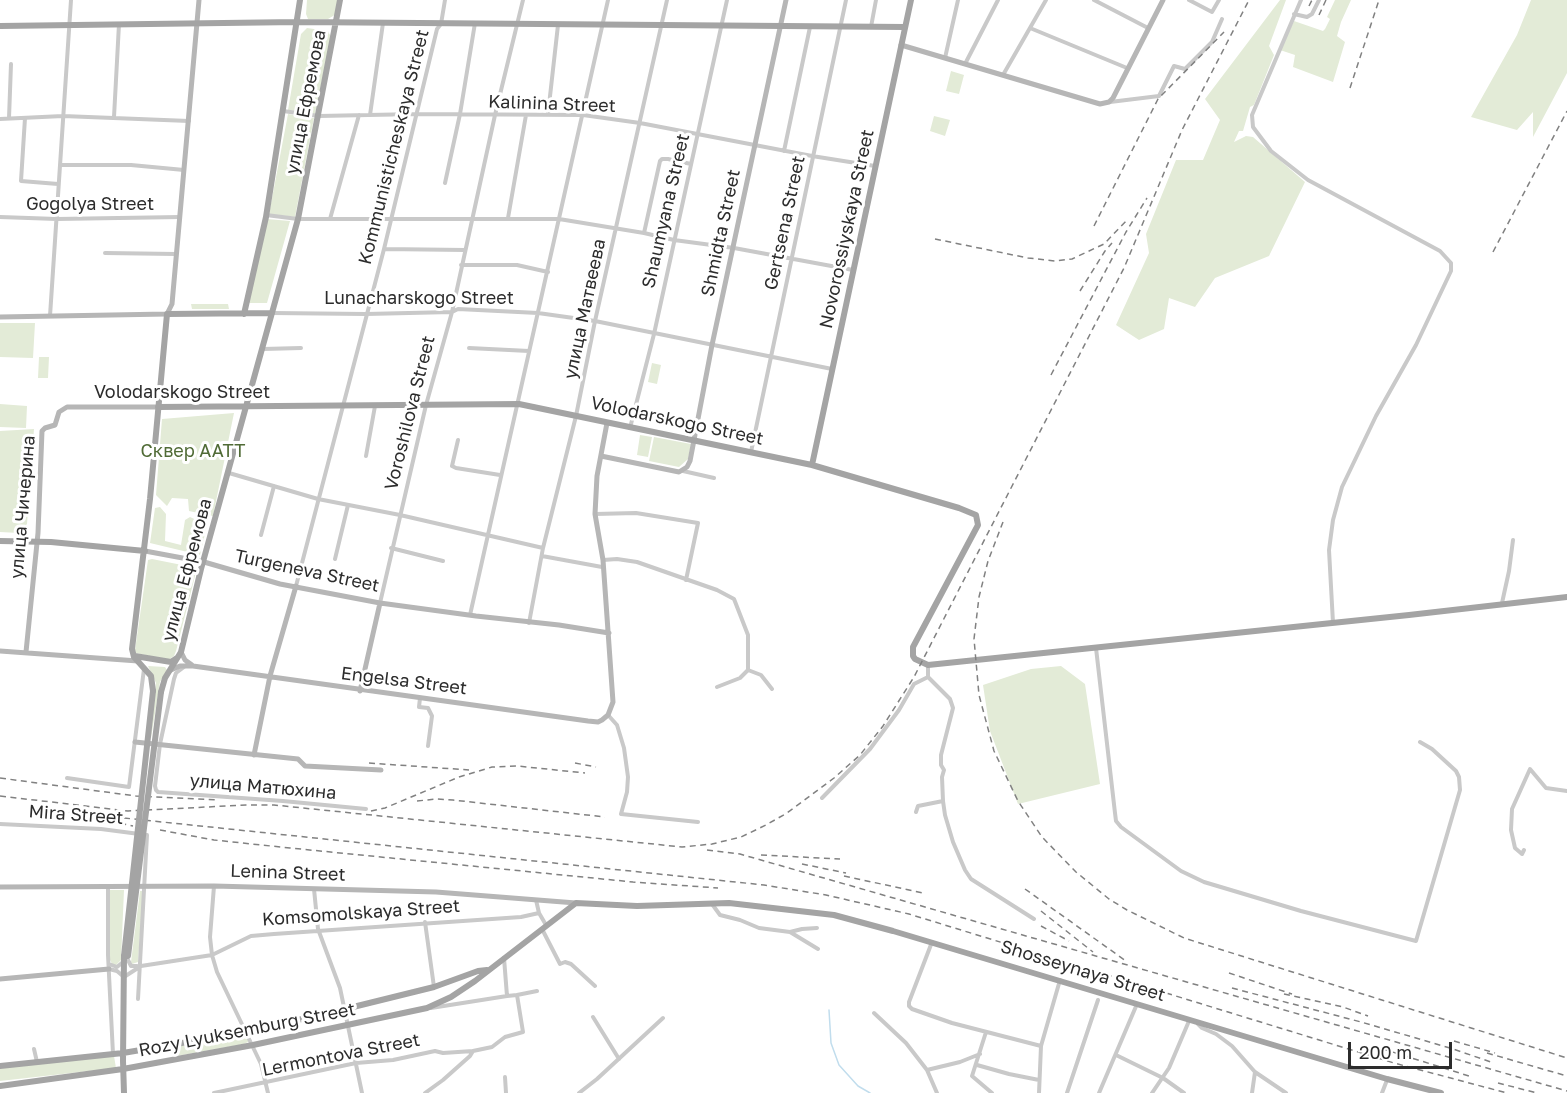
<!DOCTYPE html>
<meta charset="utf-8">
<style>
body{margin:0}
#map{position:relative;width:1567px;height:1093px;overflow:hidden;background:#fff;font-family:"Golos Text",sans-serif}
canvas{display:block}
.scale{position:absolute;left:1348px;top:1042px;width:104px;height:27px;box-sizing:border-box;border:3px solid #2c2c2c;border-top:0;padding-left:8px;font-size:18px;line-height:21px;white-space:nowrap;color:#2c2c2c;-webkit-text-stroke:4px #fff;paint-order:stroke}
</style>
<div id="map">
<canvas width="1567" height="1093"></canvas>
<div class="scale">200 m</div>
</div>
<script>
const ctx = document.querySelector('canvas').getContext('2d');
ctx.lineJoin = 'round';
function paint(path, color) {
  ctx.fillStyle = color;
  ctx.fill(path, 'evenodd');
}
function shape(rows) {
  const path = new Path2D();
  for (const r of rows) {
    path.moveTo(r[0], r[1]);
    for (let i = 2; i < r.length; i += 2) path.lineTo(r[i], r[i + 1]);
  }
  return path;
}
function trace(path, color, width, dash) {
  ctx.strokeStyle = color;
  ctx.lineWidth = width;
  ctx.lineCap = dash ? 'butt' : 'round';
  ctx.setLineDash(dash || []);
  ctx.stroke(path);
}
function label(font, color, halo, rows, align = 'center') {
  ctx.font = font + ' "Golos Text",sans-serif';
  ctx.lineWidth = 6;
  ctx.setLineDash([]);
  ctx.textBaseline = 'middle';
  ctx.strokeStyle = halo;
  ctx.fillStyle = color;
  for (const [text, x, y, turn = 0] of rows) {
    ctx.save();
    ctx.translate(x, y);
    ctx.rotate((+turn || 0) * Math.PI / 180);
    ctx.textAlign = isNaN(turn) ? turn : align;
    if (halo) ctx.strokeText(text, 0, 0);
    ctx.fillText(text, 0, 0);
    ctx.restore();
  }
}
paint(shape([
 [307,0,339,0,338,13,328,19,308,19,306,14],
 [1280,0,1286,0,1269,46,1274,55,1254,105,1250,107,1243,131,1239,131,1234,142,1246,136,1253,137,1305,182,1269,256,1215,278,1195,307,1169,298,1164,329,1139,340,1116,325,1149,253,1146,234,1176,160,1203,160,1220,120,1205,99],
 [1335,0,1351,0,1341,22,1337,36,1345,42,1333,82,1293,67,1295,55,1280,50,1294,21,1323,31,1325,29,1330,19,1327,17],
 [1531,0,1567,0,1567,73,1533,137,1533,112,1517,130,1471,117,1517,35],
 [307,28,328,31,331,37,315,114,288,110,301,34],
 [951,71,964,75,959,94,946,91],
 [288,114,314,118,295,217,269,214],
 [934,116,950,120,945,136,930,131],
 [267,219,290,221,267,303,249,303],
 [191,304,228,304,229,309,192,309],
 [0,323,35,323,33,358,0,357],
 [39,357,49,357,48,378,38,378],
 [652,363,661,365,657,384,648,382],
 [0,404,27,406,26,428,0,427],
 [234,413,213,516,189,511,188,499,172,498,167,506,156,495,162,419],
 [34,429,27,524,19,533,0,532,0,431],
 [640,435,652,437,648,457,637,455],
 [654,437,691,444,688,459,679,467,649,461],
 [160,507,166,514,165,541,181,545,185,520,190,517,207,525,200,555,150,543,155,508],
 [152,559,197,568,176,651,174,656,168,660,136,653,135,650,148,560],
 [148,666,165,667,167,670,160,682,151,738,149,738,156,683],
 [1061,666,1085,684,1100,784,1018,804,990,731,983,685,1031,669],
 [110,890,124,890,121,960,116,965,112,964,110,960],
 [140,891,143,891,138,962,132,964,131,962],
 [244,1033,248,1040,248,1042,244,1044,177,1056,174,1054,175,1047],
 [114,1056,116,1068,0,1081,0,1067]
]), '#e3ebd7');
trace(shape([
 [829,1010,831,1043,839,1065,858,1086,870,1093]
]), '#c1dded', 1.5);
trace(shape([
 [1094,0,1148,28],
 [1189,0,1212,12,1219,0],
 [1301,0,1252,115,1253,127,1271,151,1308,180,1440,251,1451,263,1451,271,1416,345,1376,416,1342,487,1333,520,1329,550,1333,623],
 [1294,14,1307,17,1312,14,1319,0],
 [871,27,876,0],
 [1030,28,1127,68],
 [945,58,958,0],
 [965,64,998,0],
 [1003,75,1046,0],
 [1110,102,1159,96,1174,66,1185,69,1212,42,1222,19],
 [283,111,319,116,418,114,583,115,640,123,812,156,875,166],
 [548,114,558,25],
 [370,115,383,23],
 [114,117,119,24],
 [9,118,11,64],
 [25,118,21,181,58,184],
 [0,119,63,116,189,121],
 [784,151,810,27],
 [60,165,131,165,184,170],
 [445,183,460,114,475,23],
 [266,215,298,219,559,219,644,233,674,240,734,248,853,270],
 [0,217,57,219,180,217],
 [508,218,526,115],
 [330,219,359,115],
 [644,233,660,161,662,159,668,159,691,164],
 [384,249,465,250],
 [105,253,176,254],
 [461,265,517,265,548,272],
 [272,313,366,314,452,312,458,309,538,313,595,321,832,369],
 [50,316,71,0],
 [469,348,529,351],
 [263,349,301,348],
 [630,428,654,334,727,0],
 [458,440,452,466,456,468,500,475],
 [751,452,846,0],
 [366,456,375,406],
 [683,471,714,478],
 [229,473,318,499,400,515,543,548],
 [595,514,636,513,698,523,686,580],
 [261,535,274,486],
 [391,548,443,561],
 [542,556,602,567],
 [335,559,348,505],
 [603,560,617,559,637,562,717,590,734,599,748,635,748,670,740,678,717,687],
 [296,586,384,249,437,29,441,24,445,0],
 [380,603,426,405,452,312,495,115,523,0],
 [1502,603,1509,571,1513,540],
 [470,615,608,0],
 [529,623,543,548,576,416,595,321,667,0],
 [1096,648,1115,813,1116,821,1121,827,1181,871,1204,882,1301,911,1416,941,1460,790,1459,777,1456,771,1432,749,1420,742],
 [928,665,928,677],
 [184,667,176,673,174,679,160,744,155,786,156,790,158,792,283,801,366,809],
 [748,670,761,675,772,689],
 [420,698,419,707,428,708,432,716,428,746],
 [608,715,617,725,624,748,628,777,627,792,621,814,698,822],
 [67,778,129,787,144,669],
 [822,798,870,749,899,710,914,684,928,677],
 [943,801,945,815,953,842,965,870,971,879,1034,919],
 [916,812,918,806,943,801,942,777,944,770,941,765,941,755,953,708,950,699,928,677],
 [0,824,101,829,147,835,138,999],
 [1524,850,1522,854,1515,848,1511,830,1512,809,1530,769,1546,788,1567,791],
 [108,886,108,955,113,1054],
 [214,886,210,937,212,955,217,972,261,1064,268,1093],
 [314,889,318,929,340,988,362,1093],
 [712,904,720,915,740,920,759,928,790,932,802,929,817,928],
 [539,913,546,925],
 [425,922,434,987],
 [542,929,560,964,565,962,571,964,595,986],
 [790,932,818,949],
 [932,942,909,1002,909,1006,912,1009,952,1023,1041,1046],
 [128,960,131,966,137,966],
 [109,964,117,967,123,962],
 [109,969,117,971,124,977,141,966,212,955,251,936,274,934,521,917,539,913,536,900],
 [517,995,537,991],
 [431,1008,507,996],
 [874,1013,906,1043,927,1070,937,1093],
 [593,1017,619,1059],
 [1198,1024,1202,1028,1216,1034,1232,1046,1255,1072,1286,1093],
 [986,1032,972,1076,992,1093],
 [34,1049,37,1062],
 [1116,1055,1163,1078,1184,1093],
 [977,1065,1009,1074,1039,1080],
 [927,1070,960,1062,980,1054],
 [505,1077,506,1093],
 [214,1093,356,1063,393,1060,435,1051,443,1053,473,1051],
 [425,1093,443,1080,470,1056,473,1051,492,1047,505,1037,523,1032,517,995,507,996,504,958],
 [579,1093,597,1079,663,1018],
 [1039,1093,1041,1046,1060,980],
 [1067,1093,1098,1000],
 [1099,1093,1137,1004],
 [1152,1093,1169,1068,1189,1021],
 [1252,1093,1255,1072],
 [1382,1093,1387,1080]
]), '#c9c9c9', 4);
trace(shape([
 [901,45,1100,104,1109,102,1113,98,1163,0],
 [0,317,167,314,172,304,199,0],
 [601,456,679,472,687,467,690,461,712,345,786,0],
 [145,551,204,562,280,584,380,603,476,616,559,625,609,633],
 [0,651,138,661],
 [26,652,38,533,42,431,45,428,55,425,59,412,67,407,158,407],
 [181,652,185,660,192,665],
 [171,670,180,666,193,666,588,721,598,722,602,720,608,715,613,702,603,560,595,514,597,476,607,423],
 [360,691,380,603],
 [135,742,298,759,305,766,381,770],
 [254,755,270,676,296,586],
 [0,887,214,886,436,892,576,903],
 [0,979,109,969]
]), '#b6b6b6', 5);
trace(shape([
 [0,26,298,22,905,27],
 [244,314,266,217,300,0],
 [158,407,519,404,812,465,959,508,976,515,978,525,913,647,913,656,915,659,928,665,1409,615,1567,597],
 [812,465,911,0],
 [0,541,51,542,145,551],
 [135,656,171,662,177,658],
 [153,691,151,676,134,657,132,649,150,499,167,314,272,313],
 [161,692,165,678,181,652,201,569,298,219,340,0],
 [0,1066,123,1053,246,1032,345,1009,434,987,478,971,487,970],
 [0,1086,123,1069,253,1045,427,1008,451,997,475,981,576,903,637,906,729,903,834,915,893,931,1387,1079,1441,1093],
 [124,1093,123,1061,124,956]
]), '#a4a4a4', 6);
trace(shape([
 [1309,6,1312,0],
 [1319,15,1326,0],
 [1350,88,1379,0],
 [1094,226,1158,99,1224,32],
 [935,239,1028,258,1055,261,1072,259,1104,244,1127,220],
 [1493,252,1567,111],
 [1080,291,1105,251,1112,243],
 [1051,375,1126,232,1147,198],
 [1003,522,988,561,979,597,974,639,979,695,994,751,1018,801,1042,837,1076,872,1109,899,1127,910,1184,938,1567,1058],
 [369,763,469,770],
 [575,763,596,767],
 [0,778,136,796,218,800],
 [0,796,128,811,246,805,274,805,682,847,712,844,741,837,766,825,787,813,834,778,860,755,883,726,914,677,1124,268,1182,130,1249,0],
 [417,801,436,799,453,800,605,817],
 [371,811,385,808,459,777,492,767,517,766,585,773],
 [69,812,133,826],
 [124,818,764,885,826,895,909,914,1394,1063,1507,1093],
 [160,830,214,840,290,848,633,882,718,888],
 [707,850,740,854,1567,1091],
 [761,855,840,859],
 [802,864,846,873],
 [844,876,923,893],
 [1025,889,1126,961],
 [1041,911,1093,952],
 [1041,926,1069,941],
 [1229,973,1292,994],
 [1232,988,1361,1022,1450,1048,1494,1063],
 [1284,994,1343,1007,1368,1016],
 [1454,1041,1495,1053],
 [1383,1049,1469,1076],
 [1487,1053,1567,1076],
 [1498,1083,1537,1093]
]), '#818181', 1.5, [6, 4.5]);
trace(shape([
 [124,956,153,691],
 [128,956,161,692]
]), '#a4a4a4', 6);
label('18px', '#2c2c2c', '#fff', [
 ["улица Ефремова",306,102,-79],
 ["Kalinina Street",552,104,2],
 ["Kommunisticheskaya Street",394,147,-76],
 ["Gogolya Street",90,204],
 ["Shaumyana Street",666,211,-77],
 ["Gertsena Street",785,223,-78],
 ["Novorossiyskaya Street",847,229,-78],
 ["Shmidta Street",721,233,-78],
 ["Lunacharskogo Street",419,298],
 ["улица Матвеева",585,309,-78],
 ["Volodarskogo Street",182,392],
 ["Voroshilova Street",410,413,-76],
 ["Volodarskogo Street",677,421,12],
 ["улица Чичерина",23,507,-85],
 ["улица Ефремова",187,570,-75],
 ["Turgeneva Street",307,571,12],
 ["Engelsa Street",404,681,7],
 ["улица Матюхина",263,787,5],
 ["Mira Street",76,815,4],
 ["Lenina Street",288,873,2],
 ["Komsomolskaya Street",361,913,-4],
 ["Shosseynaya Street",1083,971,17],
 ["Rozy Lyuksemburg Street",247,1030,-11],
 ["Lermontova Street",341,1055,-11]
]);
label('18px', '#506b36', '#fff', [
 ["Сквер ААТТ",193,451]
]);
</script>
